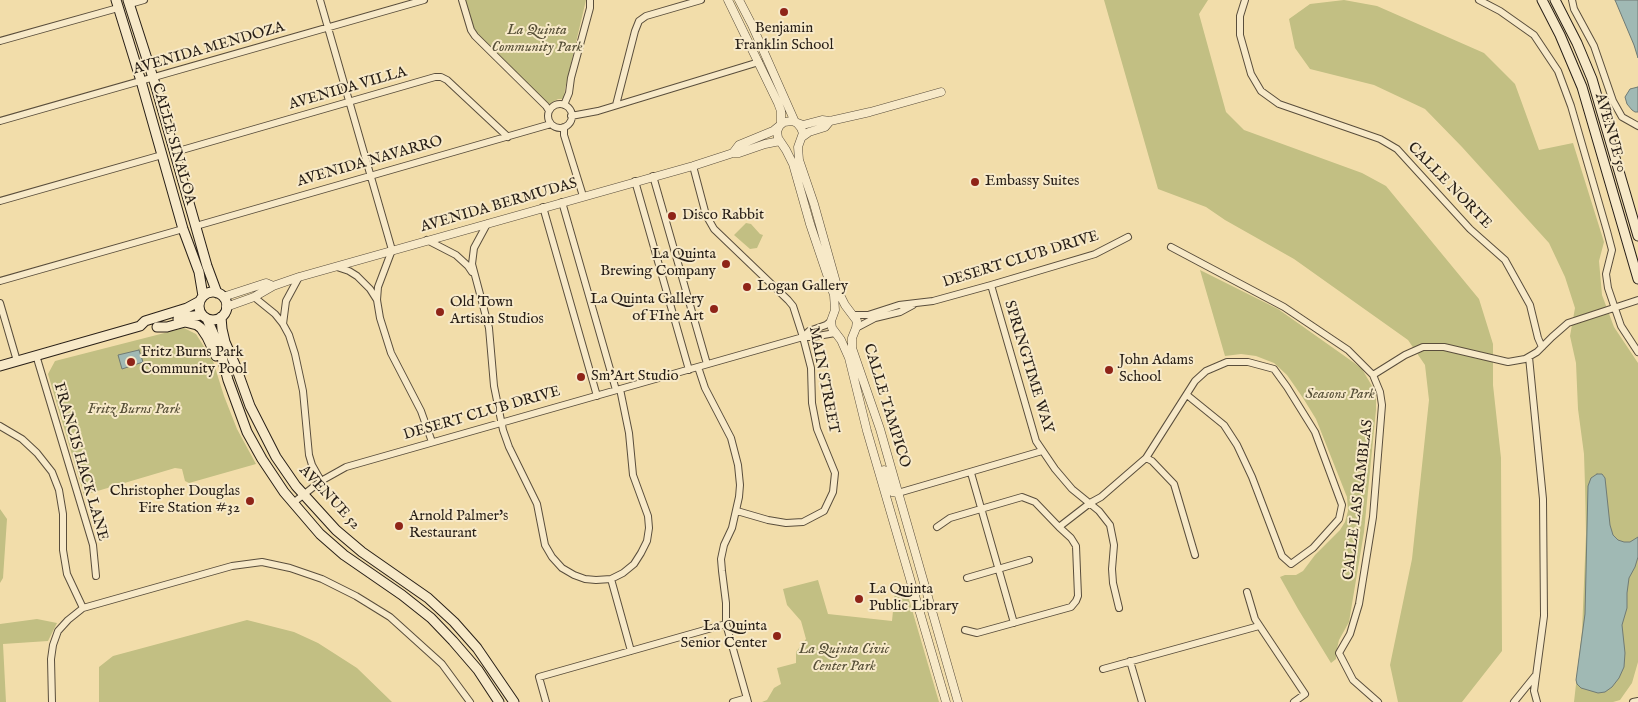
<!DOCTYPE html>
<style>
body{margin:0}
canvas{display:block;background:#f2ddaa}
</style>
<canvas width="1638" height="702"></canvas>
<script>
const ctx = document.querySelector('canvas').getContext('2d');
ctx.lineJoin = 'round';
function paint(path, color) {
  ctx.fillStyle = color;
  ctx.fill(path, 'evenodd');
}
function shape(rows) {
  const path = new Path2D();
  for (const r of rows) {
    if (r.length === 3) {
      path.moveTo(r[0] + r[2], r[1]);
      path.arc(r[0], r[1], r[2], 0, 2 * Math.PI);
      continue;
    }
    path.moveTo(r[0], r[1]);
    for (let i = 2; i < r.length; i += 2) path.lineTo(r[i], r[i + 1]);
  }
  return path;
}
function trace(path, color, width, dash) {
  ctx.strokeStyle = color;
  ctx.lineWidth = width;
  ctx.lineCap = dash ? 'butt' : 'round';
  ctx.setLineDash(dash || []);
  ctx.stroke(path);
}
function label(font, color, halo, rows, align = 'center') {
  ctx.font = font + ' "IM FELL English",serif';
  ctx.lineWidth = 4;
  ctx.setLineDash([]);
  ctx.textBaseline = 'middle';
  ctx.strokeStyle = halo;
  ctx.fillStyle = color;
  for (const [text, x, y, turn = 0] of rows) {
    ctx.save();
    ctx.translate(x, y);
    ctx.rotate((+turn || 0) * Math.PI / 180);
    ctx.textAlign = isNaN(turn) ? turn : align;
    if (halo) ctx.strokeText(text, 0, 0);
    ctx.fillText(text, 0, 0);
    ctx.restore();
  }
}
paint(shape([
 [465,0,586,0,565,89,564,99,558,99,549,104,483,40,475,31],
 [1104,0,1208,0,1199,14,1226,112,1244,130,1362,173,1386,186,1479,299,1493,344,1493,385,1501,458,1502,651,1462,702,1398,702,1390,665,1412,559,1429,400,1425,365,1408,340,1294,259,1225,220,1206,207,1158,189],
 [1344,0,1377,6,1484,53,1515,84,1539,150,1573,143,1604,242,1599,261,1602,295,1614,327,1638,363,1638,662,1632,683,1620,700,1613,702,1574,702,1582,631,1586,534,1585,485,1584,454,1578,409,1576,363,1570,336,1575,308,1565,277,1549,243,1462,147,1425,109,1374,85,1310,69,1295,48,1289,19,1310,4],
 [746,223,751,224,760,234,763,235,757,248,750,249,734,235],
 [1200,270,1278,309,1353,362,1362,369,1372,386,1376,397,1376,410,1364,532,1349,622,1339,640,1336,653,1336,659,1331,663,1298,609,1280,577,1285,575,1296,575,1303,571,1315,555,1340,530,1345,522,1348,511,1347,497,1316,419,1303,398,1287,375,1274,363,1256,356,1241,354,1225,356],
 [184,328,196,334,213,361,224,396,237,429,256,464,189,483,185,481,182,469,175,468,84,495,48,374,55,361],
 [0,509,7,519,3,578,0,583],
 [818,580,828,614,892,621,895,591,906,589,939,702,762,702,767,700,774,688,781,684,777,668,796,663,796,652,806,639,801,621,787,605,783,589],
 [37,619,57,623,48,641,3,644,6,702,0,702,0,624],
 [247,620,294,632,318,643,357,668,392,702,99,702,99,667,113,656]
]), '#c2bf83');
const water = shape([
 [1615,0,1638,0,1638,58,1634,45,1615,0],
 [1638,87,1638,112,1635,112,1632,110,1627,104,1625,97,1630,89,1638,87],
 [139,350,143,362,122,369,118,355,139,350],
 [1597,474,1602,474,1605,478,1610,525,1613,535,1618,540,1624,542,1630,542,1638,537,1638,557,1635,567,1629,578,1627,593,1627,608,1622,625,1625,653,1624,667,1619,678,1612,687,1605,692,1598,693,1581,688,1577,684,1576,680,1585,614,1588,486,1591,478,1597,474]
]);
paint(water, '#a0b9b4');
trace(water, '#707b75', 1);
const minor = shape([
 [320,0,392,250,378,287,377,300,380,318,391,353,421,411,432,442],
 [462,0,471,30,475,36,546,106,549,111],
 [1245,0,1240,16,1240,35,1251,74,1261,91,1279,104,1380,139,1397,149,1470,229,1505,260,1530,305,1538,338,1542,347],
 [1479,0,1500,11,1534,35,1558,71,1571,106,1607,231,1612,250,1606,274,1608,288,1621,326,1638,352],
 [1572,0,1574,9,1594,46,1613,101,1622,117,1638,126],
 [130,4,144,0],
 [0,41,118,8],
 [560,116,12],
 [564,105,569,93,571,78,590,8,590,0],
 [616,105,635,31,639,21,646,16,701,0],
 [571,116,598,111,759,62],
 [0,121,424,0],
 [564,127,564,135,583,196],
 [175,152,435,77,441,77,447,80,508,137],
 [693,166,706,215,714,229,788,300,793,306,803,337,811,368,812,403,817,429,835,473,833,492,824,511,803,522,786,523,768,520,737,511],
 [653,176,707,364],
 [635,181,689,370],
 [0,201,162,155],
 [562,202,616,390],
 [543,207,597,396],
 [487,224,474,248,472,264,489,328,494,386,503,430,509,447,537,504,545,545,552,557,562,568,574,575,585,579,596,580,611,579,623,573,634,564,641,553,647,541,649,528,648,516,633,475,629,433,620,389],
 [196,226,551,124],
 [427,240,456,255,468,266,472,272],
 [1171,247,1284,307,1348,350,1373,375,1380,392,1382,405,1373,517,1359,604,1350,634,1339,653,1353,680,1378,702],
 [337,267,349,271,357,276,370,289,377,300],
 [0,281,183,229],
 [991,285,1036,441,1055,469,1072,489,1099,511,1110,525,1114,545,1112,569,1113,583,1119,608],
 [254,297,275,314,283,324,289,335,295,354,303,391,309,455,312,465,321,481],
 [0,303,17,361],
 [854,315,868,315,899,305,933,301,991,285,1095,254,1128,237],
 [283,324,286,301,299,277],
 [856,328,875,318,900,312,913,305],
 [803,337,809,331,826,325,831,321],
 [36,355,93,545,96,576],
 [1529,357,1543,499,1544,616,1534,691,1537,702],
 [698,367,705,388,731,438,738,465,740,485,739,497,732,528,724,545,721,559,722,571,726,603,726,624,748,702],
 [1373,375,1405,355,1423,347,1444,347,1508,362,1525,359,1537,352,1552,337,1568,323,1638,300],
 [0,426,22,439,37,453,52,472,59,490,63,514,63,550,67,574,83,608],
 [1146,458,1152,461,1174,484,1195,555],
 [971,473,1014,623],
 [898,493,1042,451],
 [293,503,321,481,346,467,803,337,812,337,835,333],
 [937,527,950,518,1022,497,1035,502,1059,527,1071,538,1076,546,1078,596,1076,601,1071,607,977,633,965,630],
 [1059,527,1090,503,1101,497,1146,458,1195,381,1206,371,1227,362,1248,362,1274,369,1287,387,1315,432,1342,505,1339,519,1313,548,1291,564,1282,556,1252,477,1237,445,1224,425,1187,395],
 [967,578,1029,560],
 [611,579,631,651],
 [1247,592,1255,619,1305,694,1294,702],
 [1130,661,1142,702],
 [1103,669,1259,626],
 [52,702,51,659,53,645,58,631,68,620,83,608,232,566,262,562,290,568,322,579,356,596,390,617,442,664,470,702],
 [546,702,539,677,726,624],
 [733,702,747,698],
 [1514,702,1535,676],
 [1633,702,1638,701]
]);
const tertiary = shape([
 [728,0,778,103,781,111,781,124],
 [739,0,752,25,795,122],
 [797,123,801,128,803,133,798,147,799,160,814,204,839,293,845,305,857,321,856,328,852,338,852,348,880,429,958,702],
 [779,127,777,131,778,138,786,150,793,164,810,224,834,295,835,310,831,321,832,328,841,340,849,358,867,431,946,702],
 [802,137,809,132,825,127,830,121],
 [733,153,739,145,773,131,784,122,792,121,803,125,822,120,830,121,870,112,941,92],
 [223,297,266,283,273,286],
 [226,307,254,297,273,286,299,277,693,166,733,153,739,153,765,144,780,141],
 [884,470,892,492,898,493]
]);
const secondary = shape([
 [116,0,141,81,183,229,199,272,203,296],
 [128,0,156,87,207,266,217,293],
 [1542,0,1560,35,1582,87,1638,279],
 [1555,0,1577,43,1592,79,1638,236],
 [213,306,14],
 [221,317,222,329,225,342,236,367,250,406,276,457,296,486,336,530,362,552,428,598,454,622,477,648,514,702],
 [178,319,185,317,202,315],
 [207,319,219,346,228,380,247,432,262,459,284,492,320,534,344,555,402,595,431,618,453,641,478,670,499,702],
 [157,327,167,327,185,322,197,325,201,328,207,337,216,356],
 [0,366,140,326,145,321,187,308,200,301]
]);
trace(minor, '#5a4e3c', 8);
trace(tertiary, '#5a4e3c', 9);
trace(secondary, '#281f17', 11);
trace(minor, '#f7e9c8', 6);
trace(tertiary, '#f7e9c8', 8);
trace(secondary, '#f7e9c8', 9);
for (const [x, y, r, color] of [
 [784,12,5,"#8f2418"],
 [975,182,5,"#8f2418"],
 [672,216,5,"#8f2418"],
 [726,264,5,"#8f2418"],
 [747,287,5,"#8f2418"],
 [714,309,5,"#8f2418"],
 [440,312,5,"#8f2418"],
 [131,362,5,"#8f2418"],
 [1109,370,5,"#8f2418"],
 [581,377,5,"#8f2418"],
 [250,501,5,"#8f2418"],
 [399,526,5,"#8f2418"],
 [859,599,5,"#8f2418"],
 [777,636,5,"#8f2418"]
]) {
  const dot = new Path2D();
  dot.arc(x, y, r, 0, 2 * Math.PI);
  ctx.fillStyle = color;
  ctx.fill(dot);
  trace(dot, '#f7e9c8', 2);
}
label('15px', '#281f17', '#f7e9c8', [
 ["Benjamin",784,29,"center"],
 ["Franklin School",784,46,"center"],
 ["Embassy Suites",985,182],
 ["Disco Rabbit",682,216],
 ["La Quinta",716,255,"right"],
 ["Brewing Company",716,272,"right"],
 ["Logan Gallery",757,287],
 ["La Quinta Gallery",704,300,"right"],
 ["of FIne Art",704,317,"right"],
 ["Old Town",450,303],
 ["Artisan Studios",450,320],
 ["Fritz Burns Park",141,353],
 ["Community Pool",141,370],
 ["John Adams",1119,361],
 ["School",1119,378],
 ["Sm'Art Studio",591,377],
 ["Christopher Douglas",240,492,"right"],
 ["Fire Station #32",240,509,"right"],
 ["Arnold Palmer's",409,517],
 ["Restaurant",409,534],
 ["La Quinta",869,590],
 ["Public Library",869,607],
 ["La Quinta",767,627,"right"],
 ["Senior Center",767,644,"right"]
], 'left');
label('italic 15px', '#564f37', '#f7e9c8', [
 ["La Quinta",537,31],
 ["Community Park",537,48],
 ["Seasons Park",1340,395],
 ["Fritz Burns Park",134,410],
 ["La Quinta Civic",844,650],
 ["Center Park",844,667]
]);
label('15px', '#281f17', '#f7e9c8', [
 ["AVENIDA MENDOZA",209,49,-16],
 ["AVENIDA VILLA",348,89,-16],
 ["AVENUE 50",1610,133,74],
 ["CALLE SINALOA",173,144,74],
 ["AVENIDA NAVARRO",370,162,-16],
 ["CALLE NORTE",1449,186,46],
 ["AVENIDA BERMUDAS",499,206,-16],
 ["DESERT CLUB DRIVE",1021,260,-17],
 ["SPRINGTIME WAY",1028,367,73],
 ["MAIN STREET",823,380,79],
 ["CALLE TAMPICO",886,406,73],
 ["DESERT CLUB DRIVE",482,414,-16],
 ["FRANCIS HACK LANE",80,462,74],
 ["AVENUE 52",329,498,47],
 ["CALLE LAS RAMBLAS",1359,500,-83]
]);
</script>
